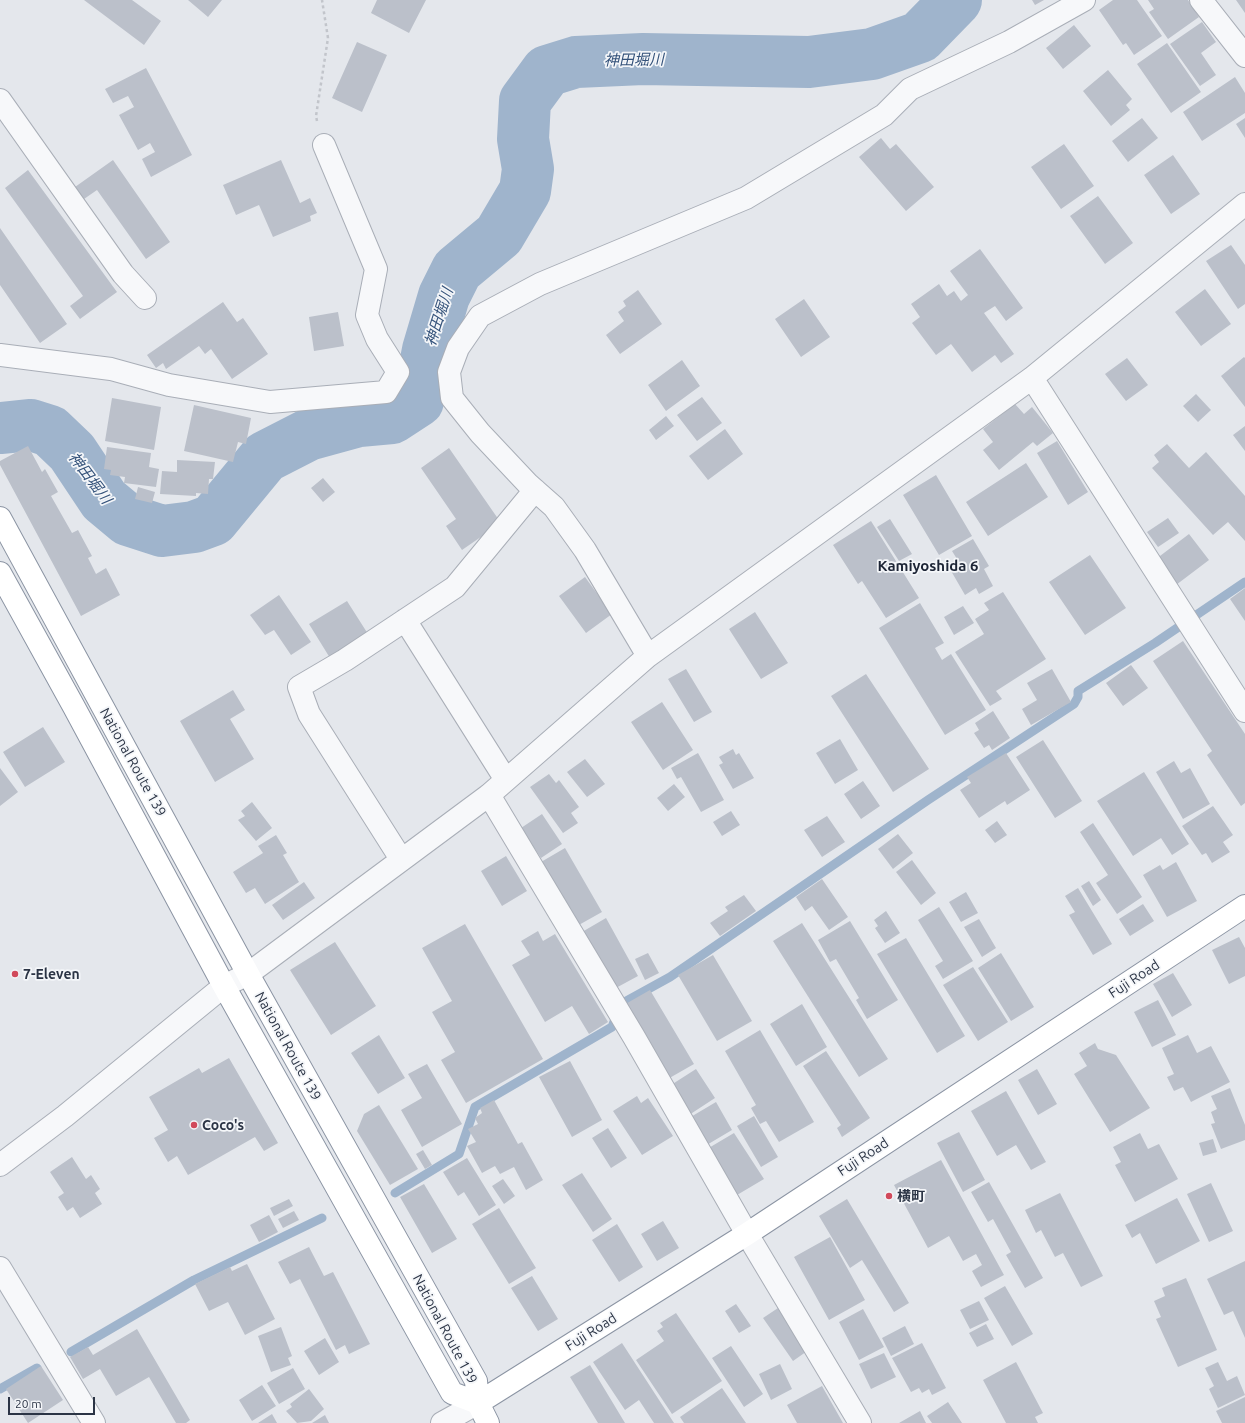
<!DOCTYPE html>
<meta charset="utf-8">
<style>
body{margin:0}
#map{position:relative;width:1245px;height:1423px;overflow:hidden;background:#e4e7ec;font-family:Ubuntu,sans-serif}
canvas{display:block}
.scale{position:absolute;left:8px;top:1397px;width:87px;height:18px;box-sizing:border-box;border:2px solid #2b3445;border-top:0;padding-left:5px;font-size:12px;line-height:14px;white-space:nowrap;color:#2b3445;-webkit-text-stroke:3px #f4f6f9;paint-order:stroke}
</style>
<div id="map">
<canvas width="1245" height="1423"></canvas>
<div class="scale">20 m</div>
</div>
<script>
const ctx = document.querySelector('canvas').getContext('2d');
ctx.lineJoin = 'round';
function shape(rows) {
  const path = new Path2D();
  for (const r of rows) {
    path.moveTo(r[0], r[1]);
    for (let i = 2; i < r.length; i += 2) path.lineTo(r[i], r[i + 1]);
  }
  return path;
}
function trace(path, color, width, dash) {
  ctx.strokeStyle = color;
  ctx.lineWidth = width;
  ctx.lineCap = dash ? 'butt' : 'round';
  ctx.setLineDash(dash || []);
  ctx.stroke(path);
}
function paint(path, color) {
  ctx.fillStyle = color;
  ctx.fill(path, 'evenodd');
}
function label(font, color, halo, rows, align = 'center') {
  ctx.font = font + ' Ubuntu,"Noto Sans JP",sans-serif';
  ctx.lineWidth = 3.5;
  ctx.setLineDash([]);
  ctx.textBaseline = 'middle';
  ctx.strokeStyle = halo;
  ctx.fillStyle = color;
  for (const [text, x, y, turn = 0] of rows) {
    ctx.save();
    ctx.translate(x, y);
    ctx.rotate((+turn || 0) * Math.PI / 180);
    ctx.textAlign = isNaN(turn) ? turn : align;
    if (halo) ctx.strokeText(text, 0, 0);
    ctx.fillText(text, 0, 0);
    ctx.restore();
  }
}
trace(shape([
 [395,1193,459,1154,475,1107,612,1027,621,1004,670,977,928,800,1074,704,1078,697,1078,691,1155,643,1245,582],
 [71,1352,194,1280,322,1218],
 [0,1389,37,1368]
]), '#9fb4cc', 9);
trace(shape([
 [0,428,31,425,50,431,72,452,104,500,128,520,162,531,194,527,213,520,265,457,308,435,359,421,392,418,418,401,428,350,444,296,457,270,499,235,525,191,528,169,523,139,525,101,547,71,576,62,643,59,809,62,872,54,920,37,956,0]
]), '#9fb4cc', 52);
paint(shape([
 [84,0,132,0,161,21,144,45],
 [188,0,222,0,208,17],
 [377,0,426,0,409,33,371,13],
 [1032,0,1044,0,1035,5],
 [1113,0,1137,0,1162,36,1134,55,1126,43,1123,45,1099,10],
 [1148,0,1188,0,1199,17,1168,39,1149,12,1154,9],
 [1236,0,1245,0,1245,13],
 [1202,22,1216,42,1201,53,1216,75,1200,86,1170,44],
 [1074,25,1091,46,1063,69,1046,48],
 [357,42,387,55,362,112,332,98],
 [1167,43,1201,92,1171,113,1137,64],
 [146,68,192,155,151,177,142,159,155,152,150,143,138,150,119,115,134,107,128,96,113,103,105,89],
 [1108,70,1132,99,1126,105,1130,110,1111,126,1083,91],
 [1235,77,1245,93,1245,113,1202,141,1183,112],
 [1142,118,1158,138,1128,162,1112,141],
 [1245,118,1245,138,1236,124],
 [881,138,890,149,896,144,934,187,906,211,859,157],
 [1064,144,1094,186,1061,209,1031,167],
 [1173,155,1200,194,1171,214,1144,175],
 [113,160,170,242,146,259,97,190,84,199,75,187],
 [281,160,300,203,310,198,317,213,310,216,311,221,273,237,259,205,236,215,223,185],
 [28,170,117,292,80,319,70,306,83,296,5,188],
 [1098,196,1133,243,1105,264,1070,216],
 [0,228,67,324,40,343,0,285],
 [1231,245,1245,265,1245,304,1238,309,1206,261],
 [980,249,1023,308,1006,321,995,306,984,313,1014,354,1001,363,995,355,972,372,951,344,936,355,912,323,920,317,911,304,939,284,947,296,954,291,961,301,968,295,950,271],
 [1205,289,1231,324,1201,346,1175,312],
 [638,290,662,324,620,354,606,335,624,321,618,312,626,306,623,301],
 [804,299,830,337,801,357,775,319],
 [223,302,237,322,243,318,268,354,232,379,211,349,205,354,199,346,166,369,163,363,156,368,147,355],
 [338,312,344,346,314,351,309,317],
 [1244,357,1245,358,1245,407,1221,376],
 [1127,358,1148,385,1126,401,1105,374],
 [682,360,700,386,666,411,648,385],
 [1196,394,1211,410,1198,422,1183,406],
 [702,397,722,423,697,441,677,415],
 [112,398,161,407,154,450,105,441],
 [1015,404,1024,414,1032,407,1053,433,1037,446,1033,442,999,470,983,450,993,442,983,429],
 [194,405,251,418,246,444,238,442,233,462,184,451],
 [666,416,674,426,656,440,649,430],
 [1245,426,1245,451,1233,435],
 [725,429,743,454,708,480,689,456],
 [1057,441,1088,492,1068,505,1037,453],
 [1167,444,1189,468,1206,452,1245,496,1245,541,1228,522,1213,535,1152,468,1159,462,1154,455],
 [28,446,42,472,45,469,58,492,51,496,72,533,78,530,92,556,88,558,96,574,106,568,120,595,81,616,0,465,0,461],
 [107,447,151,453,149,467,159,469,156,487,124,483,125,477,110,475,111,470,104,469],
 [449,448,501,523,462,550,446,526,456,519,421,468],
 [177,460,215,462,213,479,209,479,208,494,196,493,196,496,160,494,162,471,177,472],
 [1026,463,1048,497,988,536,966,502],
 [936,475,972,536,939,555,903,495],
 [323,478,335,492,323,502,311,488],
 [138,487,155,492,152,503,135,499],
 [1168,518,1179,533,1158,547,1147,532],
 [890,519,912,554,899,561,877,527],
 [871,521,919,598,886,618,862,581,858,584,833,545],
 [1189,534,1209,560,1176,585,1156,559],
 [973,539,989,566,984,569,993,586,979,594,976,588,965,595,947,564,957,559,952,551],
 [1090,555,1126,608,1085,635,1049,582],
 [585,577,612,614,586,633,559,596],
 [1245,588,1245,621,1230,599],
 [1003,592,1046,659,996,691,1002,699,990,706,955,652,984,634,975,619,989,610,984,603],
 [279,595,311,642,291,655,274,630,265,635,250,615],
 [347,601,368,634,330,658,309,624],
 [920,603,944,643,935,648,942,660,951,654,986,710,945,735,879,628],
 [963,606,974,623,954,635,944,617],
 [755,612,788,663,761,679,729,629],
 [1183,641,1245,734,1245,803,1241,806,1207,755,1212,751,1153,661],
 [1131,665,1148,688,1123,706,1106,683],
 [686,669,712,712,694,722,668,679],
 [1052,669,1071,702,1031,725,1022,709,1037,700,1027,683],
 [866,674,929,769,893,792,831,696],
 [233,690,245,710,230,719,254,759,215,782,180,721],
 [662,702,693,750,663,770,631,722],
 [993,711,1010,738,992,750,989,745,984,748,974,733,979,730,975,723],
 [43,727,65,762,25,787,3,752],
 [840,739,858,770,835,784,816,753],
 [1043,740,1082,801,1055,818,1016,757],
 [733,749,736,755,739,753,754,778,733,789,719,765,723,763,719,757],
 [698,753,724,800,701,812,681,777,677,779,671,768],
 [1006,753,1030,790,1007,805,1005,801,979,818,960,790,971,783,967,777],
 [585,759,605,784,587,797,567,772],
 [1174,761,1181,773,1190,768,1210,804,1183,819,1156,772],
 [0,768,18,792,0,806],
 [1144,772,1189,844,1172,855,1161,838,1133,856,1097,801],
 [549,774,556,783,559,780,579,807,571,813,578,823,563,833,530,787],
 [863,781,880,806,861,819,844,794],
 [674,784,685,797,668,811,657,798],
 [252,802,272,828,256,841,238,820,245,816,241,811],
 [1213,806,1233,835,1223,842,1230,852,1212,863,1206,853,1202,855,1182,826],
 [731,811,740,825,722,836,713,822],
 [542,814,562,844,541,858,521,828],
 [827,816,845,842,822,857,804,830],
 [997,821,1007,835,995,843,985,830],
 [1093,823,1142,897,1117,914,1096,883,1108,875,1080,832],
 [898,834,913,853,893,869,878,849],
 [276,835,287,853,283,855,299,882,265,904,255,888,246,893,233,872,263,853,258,846],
 [565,848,602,912,577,926,541,862],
 [506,856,527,891,502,906,481,871],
 [912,860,936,893,921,905,896,872],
 [1176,862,1197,901,1167,917,1143,875,1160,865,1163,870],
 [822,879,848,917,829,930,812,906,805,911,796,897],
 [1089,881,1101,900,1093,906,1081,886],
 [304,882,315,898,283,920,272,905],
 [1078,888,1112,944,1093,955,1069,915,1075,912,1065,896],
 [966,892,978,913,961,922,949,902],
 [744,895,756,911,720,936,710,923,728,911,725,907],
 [1143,904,1154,921,1130,936,1119,919],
 [939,907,973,961,943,979,935,966,943,961,918,920],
 [886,911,900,933,885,943,875,928,878,926,874,920],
 [606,918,638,976,614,989,582,932],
 [979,919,996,948,982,957,964,927],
 [850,921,898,1000,867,1019,856,1000,859,998,836,959,830,962,818,940],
 [802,923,888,1059,859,1077,773,941],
 [465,924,543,1059,466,1103,441,1060,455,1052,432,1012,452,1001,422,948],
 [538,931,543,941,555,934,608,1022,589,1034,572,1006,545,1022,512,965,530,955,521,941],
 [1239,937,1245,948,1245,976,1229,984,1212,950],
 [906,938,965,1036,937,1053,877,954],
 [335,942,376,1006,331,1035,290,970],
 [648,953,659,973,645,980,635,959],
 [1001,953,1034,1007,1011,1021,978,968],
 [713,955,752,1021,717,1041,678,975],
 [973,967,1008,1022,978,1041,943,985],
 [1173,973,1192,1005,1172,1017,1153,984],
 [650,990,694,1064,666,1080,622,1006],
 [1158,1000,1176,1035,1152,1047,1134,1012],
 [802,1004,827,1047,796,1066,770,1024],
 [760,1030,814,1122,779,1142,766,1121,760,1124,751,1108,756,1105,725,1051],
 [379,1035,405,1078,378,1094,351,1053],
 [1188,1035,1197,1053,1211,1046,1230,1082,1191,1102,1183,1087,1174,1091,1167,1077,1174,1074,1162,1048],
 [1095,1043,1098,1049,1116,1055,1150,1108,1110,1132,1074,1074,1087,1066,1079,1053],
 [826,1051,870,1118,842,1137,837,1128,841,1125,803,1066],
 [229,1058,278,1143,264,1151,255,1137,188,1175,177,1156,168,1162,154,1138,168,1130,149,1097,199,1068,202,1073],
 [570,1061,602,1120,572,1137,539,1077],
 [427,1064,462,1124,422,1147,401,1110,422,1098,408,1074],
 [696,1069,715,1098,689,1115,671,1085],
 [1037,1069,1057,1104,1038,1115,1018,1080],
 [1230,1088,1245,1125,1245,1140,1221,1149,1211,1124,1215,1123,1211,1112,1217,1109,1211,1096],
 [1006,1091,1046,1162,1031,1170,1016,1145,997,1156,971,1111],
 [637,1096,641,1103,648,1098,673,1136,642,1155,613,1111],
 [494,1100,518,1144,522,1142,543,1180,526,1190,514,1167,500,1174,495,1166,482,1173,467,1146,476,1142,468,1129,478,1124,475,1118,482,1113,480,1108],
 [716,1102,732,1130,705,1146,689,1118],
 [379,1105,418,1169,390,1185,357,1131,364,1114],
 [754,1116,778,1157,761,1167,737,1126],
 [608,1128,627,1158,611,1168,592,1138],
 [959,1132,985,1180,963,1192,937,1143],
 [734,1133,764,1179,737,1195,707,1149],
 [1140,1133,1148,1149,1159,1144,1178,1179,1135,1202,1115,1165,1121,1162,1113,1147],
 [1213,1139,1217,1152,1203,1156,1199,1143],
 [423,1150,432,1165,425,1169,416,1154],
 [72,1157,86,1179,91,1175,100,1189,95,1193,102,1204,80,1218,73,1207,67,1211,58,1197,64,1193,50,1172],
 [467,1158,496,1205,479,1216,464,1192,458,1196,443,1172],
 [941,1160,1004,1275,981,1287,972,1271,982,1265,976,1254,963,1261,949,1236,928,1248,894,1185],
 [582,1173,612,1219,593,1232,562,1185],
 [503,1179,515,1196,504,1204,492,1186],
 [989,1182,1043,1278,1025,1288,1006,1255,1011,1252,993,1219,988,1222,971,1192],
 [1211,1183,1233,1231,1209,1242,1187,1194],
 [424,1184,457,1239,432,1253,400,1197],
 [1060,1193,1103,1276,1081,1287,1063,1253,1055,1257,1041,1230,1036,1233,1025,1210],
 [1177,1198,1200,1241,1156,1264,1140,1233,1132,1238,1125,1225],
 [289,1199,293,1206,274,1216,270,1208],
 [847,1199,909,1303,894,1312,862,1260,850,1268,819,1216],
 [499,1208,536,1268,509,1284,472,1224],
 [294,1211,299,1220,283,1228,278,1219],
 [269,1215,278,1232,259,1242,250,1225],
 [663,1221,679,1248,657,1261,641,1234],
 [617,1224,643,1267,619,1282,592,1240],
 [830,1237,865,1300,829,1320,794,1257],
 [309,1247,324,1276,333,1272,370,1344,349,1354,345,1345,336,1350,300,1279,290,1284,278,1262],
 [1245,1261,1245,1338,1233,1311,1224,1315,1207,1279],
 [247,1264,275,1319,245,1335,228,1302,209,1311,195,1284,230,1267,232,1271],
 [532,1276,558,1319,538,1331,511,1288],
 [1186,1278,1217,1350,1178,1367,1156,1319,1161,1317,1154,1301,1165,1296,1162,1288],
 [1005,1286,1033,1334,1012,1346,984,1298],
 [979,1301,989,1320,970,1329,960,1310],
 [736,1304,751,1326,739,1333,725,1311],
 [781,1306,810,1349,793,1361,763,1318],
 [863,1309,884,1347,859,1360,839,1322],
 [676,1313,722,1381,672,1414,636,1360,664,1341,657,1331,663,1327,660,1323],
 [986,1324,994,1339,977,1347,969,1333],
 [905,1326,914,1344,891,1356,882,1338],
 [281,1327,292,1356,288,1358,291,1365,271,1372,258,1336],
 [137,1329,190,1420,186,1423,176,1423,149,1377,116,1396,100,1369,83,1379,70,1357,88,1347,93,1355],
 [325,1338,339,1362,319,1375,304,1351],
 [622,1343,674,1423,654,1423,639,1400,625,1410,593,1362],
 [922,1343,946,1388,932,1395,929,1389,922,1393,919,1388,911,1392,892,1358],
 [731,1346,763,1394,744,1407,712,1358],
 [884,1353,896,1377,871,1389,859,1364],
 [1016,1362,1043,1413,1035,1417,1038,1423,1006,1423,983,1380],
 [1218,1362,1227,1381,1237,1376,1245,1395,1218,1408,1209,1389,1214,1386,1205,1368],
 [780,1364,792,1389,771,1400,759,1374],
 [590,1365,625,1423,598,1423,570,1377],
 [41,1366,63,1400,28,1423,6,1389],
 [293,1368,305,1389,279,1404,267,1383],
 [262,1385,276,1406,252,1421,239,1400],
 [822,1386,843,1423,797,1423,787,1405],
 [722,1388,746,1423,684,1423,680,1417],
 [309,1389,324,1409,311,1421,297,1423,286,1411,292,1407,290,1404],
 [1245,1397,1245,1423,1222,1423,1216,1411],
 [948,1402,962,1423,932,1423,927,1416],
 [920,1411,926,1423,899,1423],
 [272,1414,277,1423,258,1423],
 [325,1415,329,1423,312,1423]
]), '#bbc0ca');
const minor = shape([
 [1201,0,1245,56],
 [0,100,123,274,145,298],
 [0,355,111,369,169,385,270,402,386,392,398,372,377,339,367,315,376,269,324,145],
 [1032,378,1245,711],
 [405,620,506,780],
 [648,656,585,550,554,507,528,484,480,433,452,398,449,372,458,348,480,316,540,284,746,198,884,115,910,89,1009,42,1084,0],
 [489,795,634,1037,747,1234,860,1423],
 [401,859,309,714,299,687,345,660,455,587,535,490],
 [0,1165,65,1116,224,986,248,974,489,795,648,656,1032,378,1245,204],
 [0,1268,94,1423],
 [442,1423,478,1403]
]);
const highway = shape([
 [0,518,248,974,476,1381,478,1403,488,1423],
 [0,573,74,707,224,986,452,1393,478,1403],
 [478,1403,747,1234,1245,906]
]);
trace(minor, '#a9aeb7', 24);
trace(highway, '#8b94a3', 24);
trace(shape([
 [317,121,316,116,328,38,322,0]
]), '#c2c5cb', 2.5, [3, 3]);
trace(minor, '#f7f8fa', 22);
trace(highway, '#fff', 22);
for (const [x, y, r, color] of [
 [15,974,4,"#d1495b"],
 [194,1125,4,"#d1495b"],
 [889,1196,4,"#d1495b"]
]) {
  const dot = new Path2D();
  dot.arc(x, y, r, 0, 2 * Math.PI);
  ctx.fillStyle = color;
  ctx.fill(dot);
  trace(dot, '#f4f6f9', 1.5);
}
label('14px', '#2b3445', '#f4f6f9', [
 ["National Route 139",133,762,61],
 ["Fuji Road",1134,979,-33],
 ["National Route 139",288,1046,61],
 ["Fuji Road",863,1157,-33],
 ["National Route 139",445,1329,62],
 ["Fuji Road",591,1332,-32]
]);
label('bold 14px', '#2b3445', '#f4f6f9', [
 ["7-Eleven",23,974],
 ["Coco's",202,1125],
 ["横町",897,1196]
], 'left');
label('italic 15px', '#34527a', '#f4f6f9', [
 ["神田堀川",634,60,-1],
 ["神田堀川",439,317,-72],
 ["神田堀川",90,478,53]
]);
label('bold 15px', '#1d2536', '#f4f6f9', [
 ["Kamiyoshida 6",928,566]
]);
</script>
